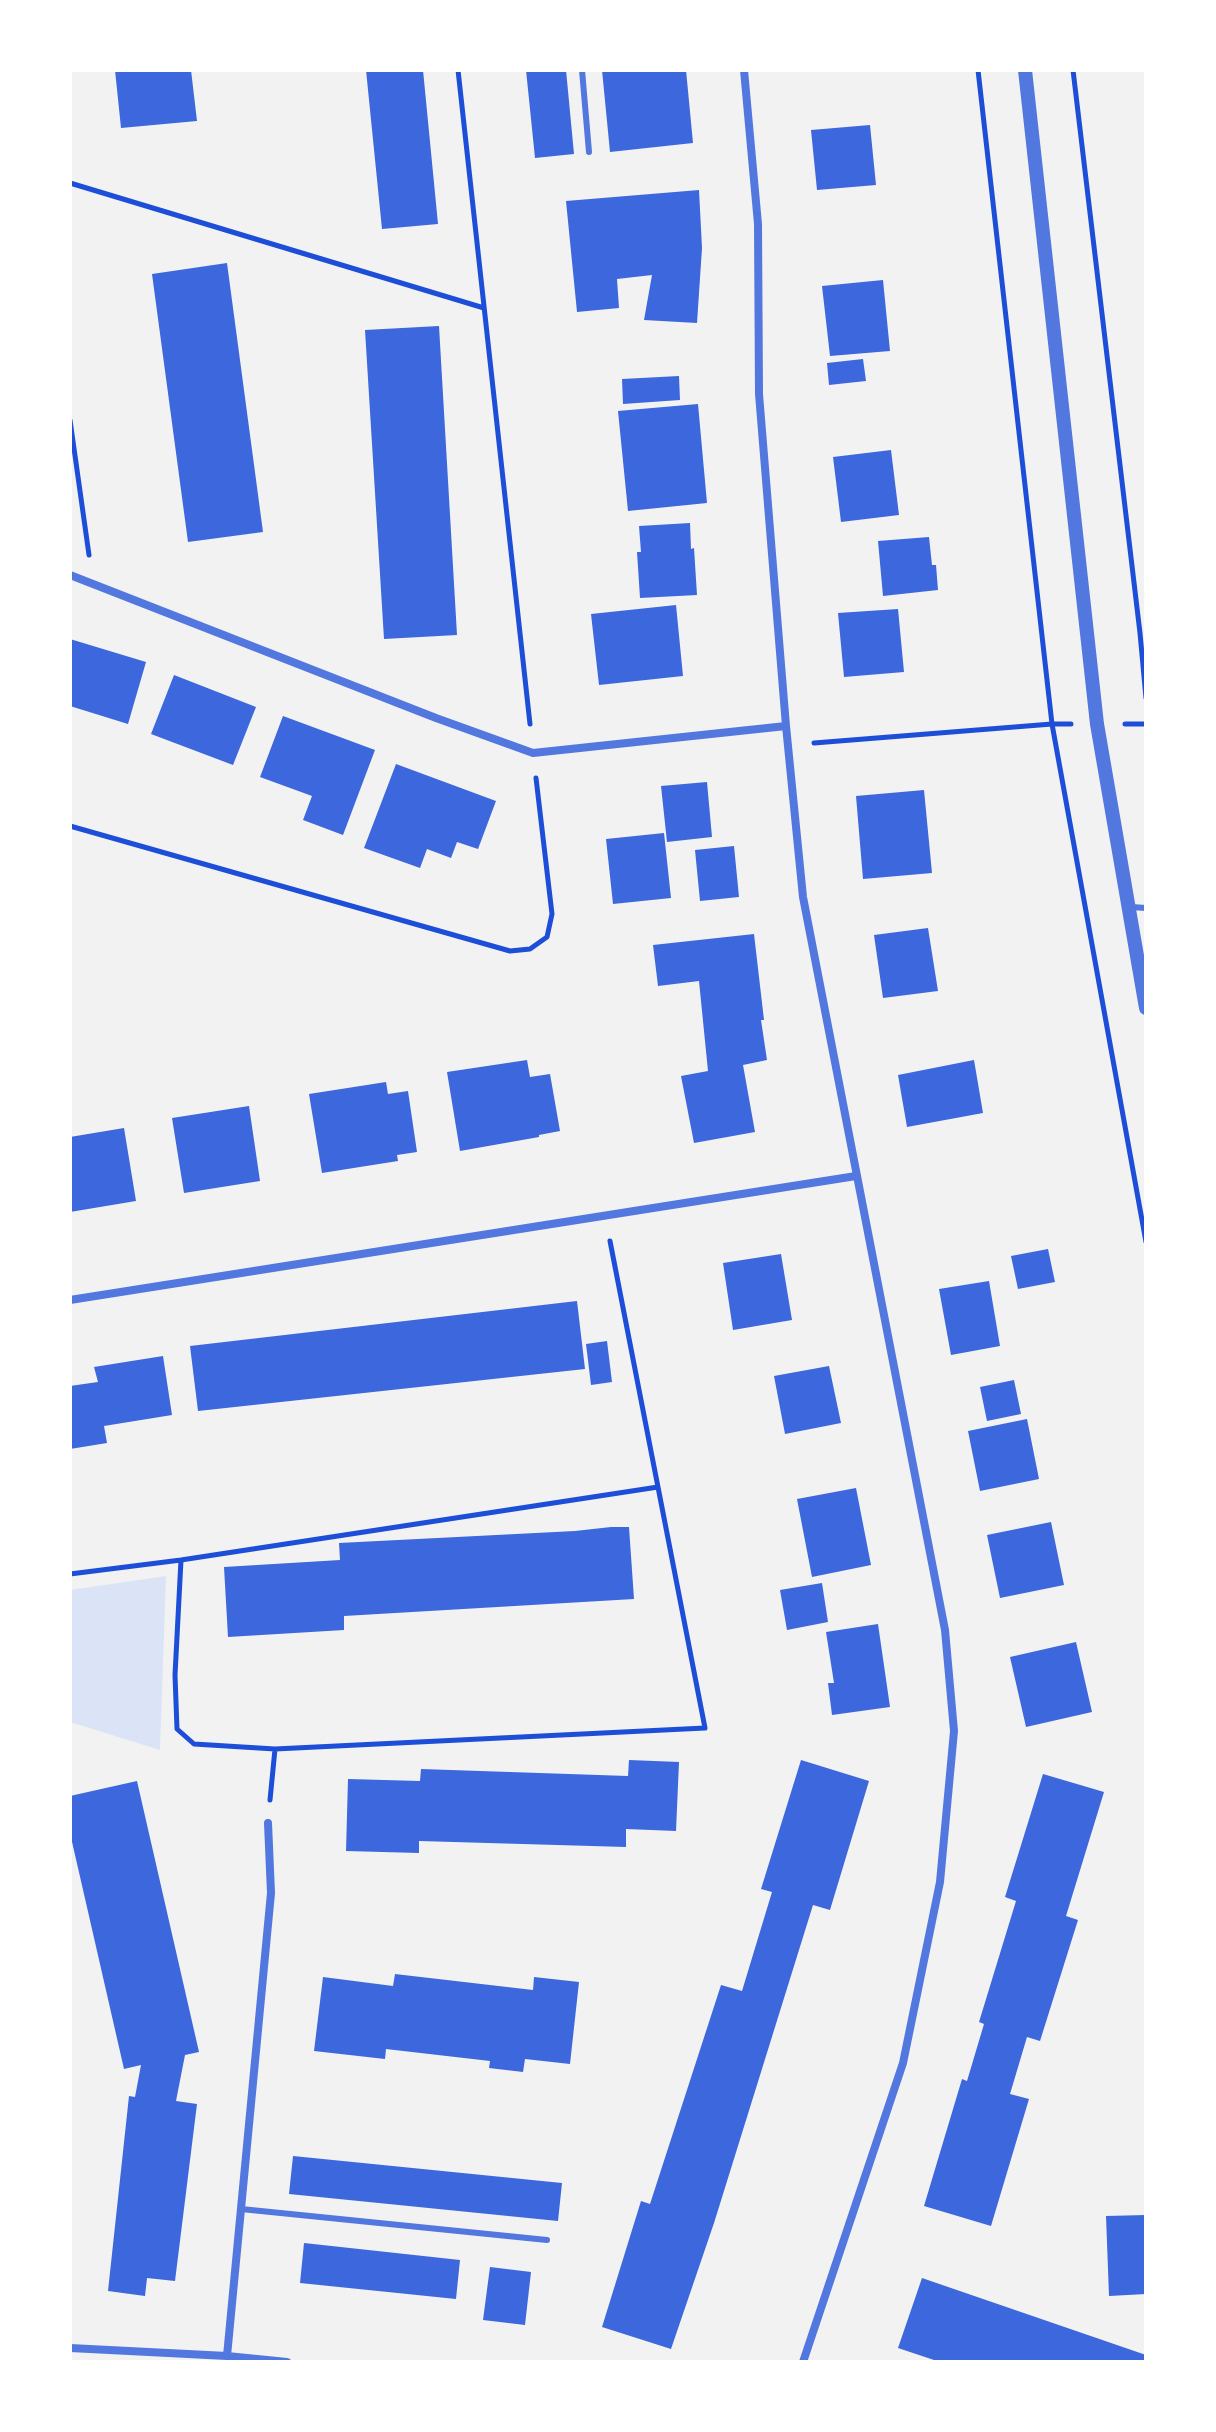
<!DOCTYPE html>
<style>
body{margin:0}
#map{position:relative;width:1216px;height:2432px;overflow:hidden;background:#f2f2f2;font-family:"Public Sans",sans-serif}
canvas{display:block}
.frame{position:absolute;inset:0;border:72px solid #fff;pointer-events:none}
</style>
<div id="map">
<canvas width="1216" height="2432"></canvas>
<div class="frame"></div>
</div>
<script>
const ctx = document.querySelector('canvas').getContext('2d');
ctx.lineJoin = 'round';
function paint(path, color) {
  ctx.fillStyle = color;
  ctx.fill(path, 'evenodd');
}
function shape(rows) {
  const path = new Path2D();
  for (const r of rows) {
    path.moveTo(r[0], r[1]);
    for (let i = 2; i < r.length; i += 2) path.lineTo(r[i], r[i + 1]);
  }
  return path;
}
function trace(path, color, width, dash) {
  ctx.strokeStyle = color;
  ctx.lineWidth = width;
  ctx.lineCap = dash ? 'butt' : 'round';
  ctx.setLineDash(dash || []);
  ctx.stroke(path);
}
paint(shape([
 [166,1576,160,1750,70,1722,70,1590]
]), '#dbe4f7');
paint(shape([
 [115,70,191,70,197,121,121,128],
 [366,70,423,70,438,224,382,229],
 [526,70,566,70,574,154,535,158],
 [602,70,686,70,693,143,610,152],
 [870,125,876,185,817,190,811,130],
 [699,190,702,248,697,323,644,320,652,275,617,279,619,308,577,312,566,201],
 [227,263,263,532,188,542,152,274],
 [883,280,890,351,830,356,822,286],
 [439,326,457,635,384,639,365,330],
 [863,359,866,381,829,385,827,363],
 [679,376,680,400,623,404,622,379],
 [698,404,707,503,628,511,618,411],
 [891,450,899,515,841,522,833,457],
 [690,523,691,549,694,548,697,595,640,598,637,552,641,552,639,526],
 [929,537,932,565,936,565,938,590,883,596,878,541],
 [676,605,683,676,599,685,591,614],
 [898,609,904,672,844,677,838,613],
 [70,639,146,662,128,724,70,706],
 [174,675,256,707,233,765,151,734],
 [283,716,375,750,343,835,303,820,312,796,260,777],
 [396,764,496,801,478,849,457,842,451,858,427,849,420,868,364,848],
 [707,782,712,837,667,842,661,786],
 [924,790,932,873,863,879,856,796],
 [664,833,671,898,613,904,606,839],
 [734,846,739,897,700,901,695,850],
 [928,928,938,991,883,998,874,935],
 [754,934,764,1020,761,1020,767,1060,743,1065,755,1132,694,1143,681,1076,708,1071,699,981,658,986,653,945],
 [527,1060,530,1077,550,1074,560,1131,539,1135,539,1137,460,1151,447,1072],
 [974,1060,983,1113,907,1127,898,1075],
 [386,1082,388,1094,408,1091,417,1152,397,1155,398,1161,322,1173,309,1094],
 [249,1106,260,1181,184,1193,172,1118],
 [124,1128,136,1201,70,1212,70,1137],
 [1048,1249,1055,1282,1018,1289,1011,1256],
 [781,1254,792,1320,733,1330,723,1263],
 [989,1281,1000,1346,951,1355,939,1289],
 [577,1301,585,1369,198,1411,190,1346],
 [607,1341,612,1382,591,1385,586,1344],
 [163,1356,172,1415,104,1426,107,1443,70,1449,70,1386,98,1382,94,1367],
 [829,1366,841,1423,785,1434,774,1376],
 [1014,1380,1021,1414,987,1421,980,1387],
 [1027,1419,1039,1479,980,1491,968,1431],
 [856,1488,871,1565,812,1577,797,1499],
 [1051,1522,1064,1585,1000,1598,987,1535],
 [611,1527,629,1527,634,1599,344,1616,344,1630,228,1637,224,1567,340,1560,339,1543,575,1531],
 [822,1583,828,1622,787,1630,780,1590],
 [878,1624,890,1707,832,1715,828,1683,834,1683,826,1632],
 [1076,1642,1092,1712,1026,1727,1010,1657],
 [629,1760,679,1762,676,1831,626,1829,626,1847,419,1841,419,1853,346,1851,348,1779,420,1781,421,1769,628,1776],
 [801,1760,869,1781,830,1910,813,1905,714,2223,671,2349,602,2327,641,2201,650,2204,721,1985,742,1991,772,1892,761,1889],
 [1043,1774,1104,1792,1066,1916,1078,1920,1040,2041,1027,2037,1010,2094,1029,2099,991,2226,924,2206,962,2079,967,2081,984,2024,979,2022,1016,1901,1005,1897],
 [137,1781,199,2052,185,2055,176,2101,197,2104,175,2281,147,2278,145,2296,108,2291,129,2096,135,2097,141,2065,124,2069,70,1833,70,1796],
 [395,1974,533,1990,534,1977,579,1982,570,2064,525,2059,523,2072,489,2068,490,2061,386,2049,385,2059,314,2051,323,1977,393,1986],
 [293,2156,562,2183,558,2221,289,2194],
 [1146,2215,1146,2294,1109,2296,1106,2216],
 [304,2243,460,2260,456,2299,300,2283],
 [490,2267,531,2272,525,2325,483,2320],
 [922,2278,1146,2355,1144,2362,940,2362,898,2348]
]), '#3d67dc');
trace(shape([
 [458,70,530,724],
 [978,70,1052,724,1146,1242],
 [1073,70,1140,633,1146,698],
 [70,183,484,308],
 [70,420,89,555],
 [1125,724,1146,724],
 [814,743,1052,724,1071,724],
 [70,826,510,951,530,949,547,937,552,914,536,778],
 [181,1560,175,1675,177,1729,194,1744,275,1749,705,1728,610,1241],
 [70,1574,181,1560,658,1487],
 [270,1800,275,1749]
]), '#1d4ed8', 5);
trace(shape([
 [582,70,589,152],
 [1131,907,1146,908],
 [241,2209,547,2240]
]), '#5277de', 6);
trace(shape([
 [744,70,758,224,759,394,786,726,803,897,945,1630,954,1731,940,1882,903,2063,803,2362],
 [70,575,436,718,533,753,786,726],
 [70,1300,856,1176],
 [70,2348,227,2356,287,2362],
 [227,2356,271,1893,268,1823]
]), '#5277de', 8);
trace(shape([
 [1025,70,1097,724,1146,1008]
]), '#5277de', 14);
</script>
